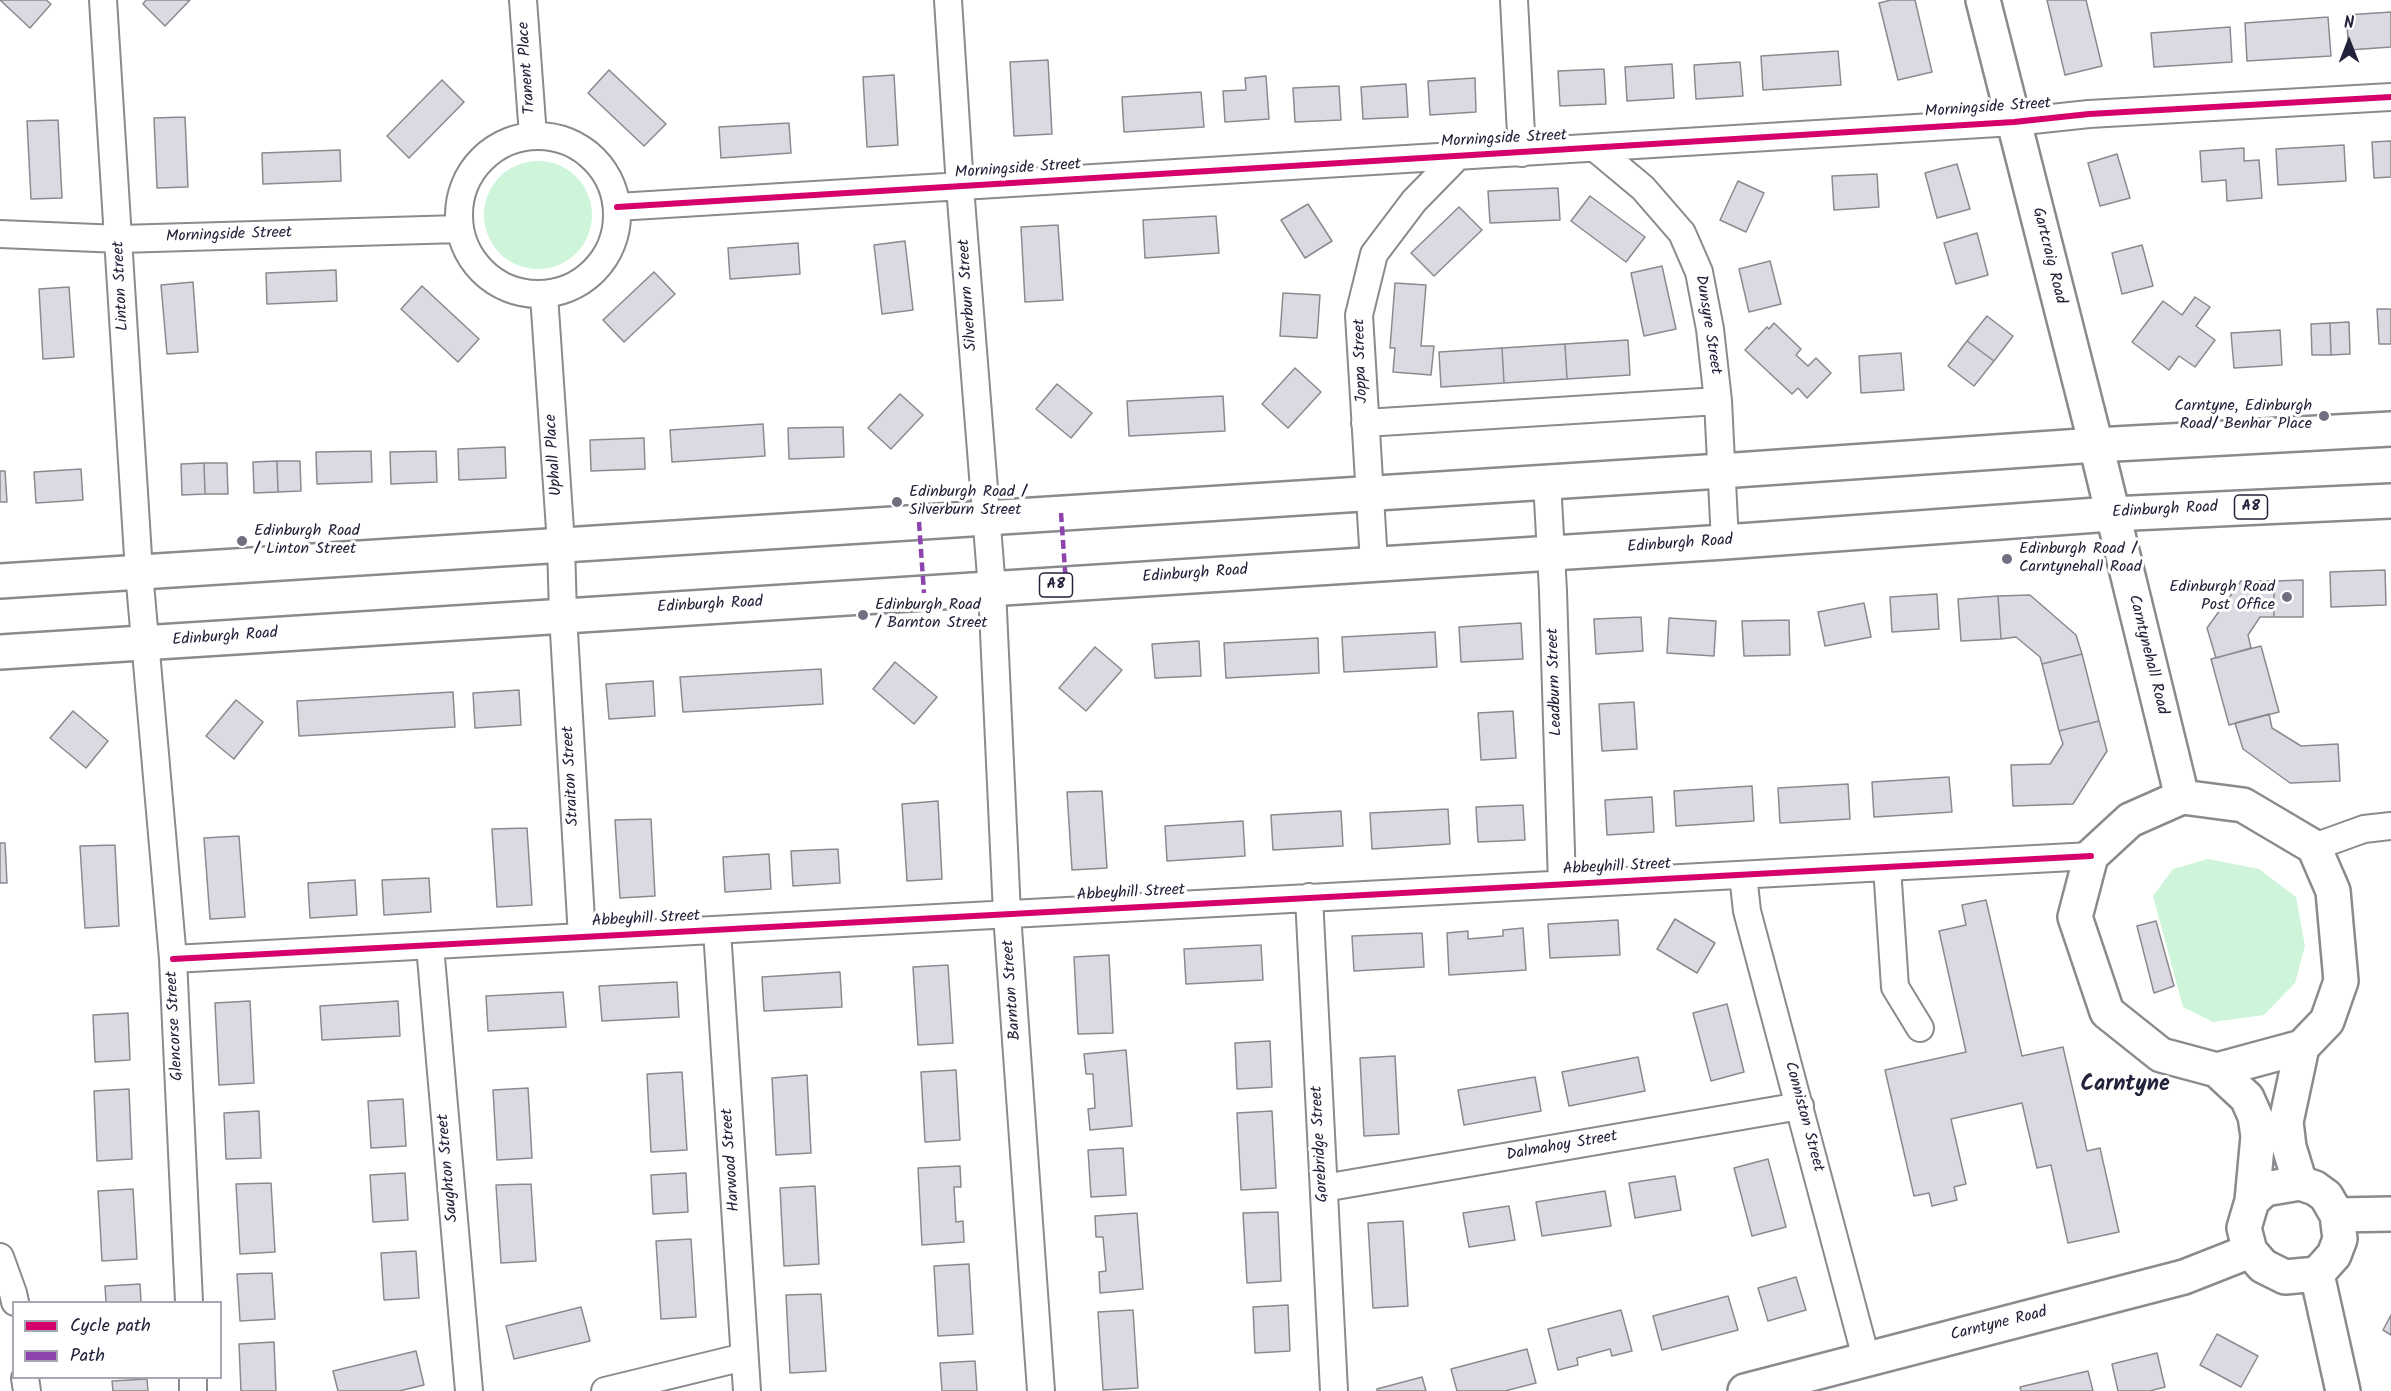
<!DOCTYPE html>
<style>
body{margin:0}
#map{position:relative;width:2391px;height:1391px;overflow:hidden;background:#fff;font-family:Kalam,sans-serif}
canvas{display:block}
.legend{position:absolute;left:12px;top:1301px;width:210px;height:78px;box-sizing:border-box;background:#fff;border:2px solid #a7a7b1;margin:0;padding:8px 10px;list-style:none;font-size:18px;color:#22223b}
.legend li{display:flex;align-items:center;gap:12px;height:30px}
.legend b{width:30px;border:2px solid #a7a7b1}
.north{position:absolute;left:2319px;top:12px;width:60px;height:60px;-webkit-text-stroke:4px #fff;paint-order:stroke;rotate:0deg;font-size:16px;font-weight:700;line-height:24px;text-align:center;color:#22223b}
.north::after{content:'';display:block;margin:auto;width:21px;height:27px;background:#22223b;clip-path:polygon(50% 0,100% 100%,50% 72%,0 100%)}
</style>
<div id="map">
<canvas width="2391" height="1391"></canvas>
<ul class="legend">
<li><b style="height:8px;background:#d6006c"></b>Cycle path</li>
<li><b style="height:8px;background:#8e44ad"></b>Path</li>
</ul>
<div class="north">N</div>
</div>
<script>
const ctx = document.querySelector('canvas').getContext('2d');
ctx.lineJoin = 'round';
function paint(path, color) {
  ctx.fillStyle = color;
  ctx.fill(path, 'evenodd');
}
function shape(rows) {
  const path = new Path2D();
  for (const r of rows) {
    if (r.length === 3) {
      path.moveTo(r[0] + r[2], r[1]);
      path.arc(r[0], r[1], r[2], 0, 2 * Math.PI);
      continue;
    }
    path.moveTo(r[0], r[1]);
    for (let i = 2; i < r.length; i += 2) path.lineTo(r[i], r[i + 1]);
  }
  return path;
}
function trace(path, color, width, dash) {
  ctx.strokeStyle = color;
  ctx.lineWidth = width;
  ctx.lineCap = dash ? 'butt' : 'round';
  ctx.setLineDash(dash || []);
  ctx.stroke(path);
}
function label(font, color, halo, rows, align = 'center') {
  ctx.font = font + ' Kalam,sans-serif';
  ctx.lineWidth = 6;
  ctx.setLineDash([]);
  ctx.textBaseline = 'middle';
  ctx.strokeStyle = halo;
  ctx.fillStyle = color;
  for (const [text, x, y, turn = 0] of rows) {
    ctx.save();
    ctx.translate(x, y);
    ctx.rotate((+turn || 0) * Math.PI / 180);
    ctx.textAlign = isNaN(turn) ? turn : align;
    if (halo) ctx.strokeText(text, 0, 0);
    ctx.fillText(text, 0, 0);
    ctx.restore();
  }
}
paint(shape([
 [538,215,54],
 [2208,859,2259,869,2296,897,2305,946,2295,983,2264,1015,2213,1022,2183,1007,2153,896,2173,869]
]), '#cef5da');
const building = shape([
 [0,0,46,0,51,4,30,28,0,0],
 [146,0,190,0,165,26,143,4,146,0],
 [1891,0,1915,0,1932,72,1898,80,1879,3,1891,0],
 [2047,0,2086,0,2102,66,2065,75,2047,0],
 [2391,12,2391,47,2349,50,2346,15,2391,12],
 [2328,17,2331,56,2247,61,2245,23,2328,17],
 [2230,27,2232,62,2154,67,2151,33,2230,27],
 [1838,51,1841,85,1763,90,1761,56,1838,51],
 [1048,60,1052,134,1014,136,1010,62,1048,60],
 [1740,62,1743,96,1696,99,1694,65,1740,62],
 [1672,64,1674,98,1627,101,1625,67,1672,64],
 [1604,69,1606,104,1560,106,1558,71,1604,69],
 [609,70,666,124,644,146,588,93,609,70],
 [894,75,898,145,867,147,863,77,894,75],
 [1266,76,1269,119,1225,122,1223,91,1246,90,1245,78,1266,76],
 [1475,78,1476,112,1430,115,1428,81,1475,78],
 [442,80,464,102,409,158,387,136,442,80],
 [1406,84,1408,117,1363,119,1361,87,1406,84],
 [1339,86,1341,120,1295,122,1293,88,1339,86],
 [1201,92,1204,127,1124,132,1122,97,1201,92],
 [185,117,188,187,157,188,154,118,185,117],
 [58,120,62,198,31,199,27,121,58,120],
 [789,123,791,153,721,158,719,127,789,123],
 [2391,141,2391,177,2374,178,2372,142,2391,141],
 [2344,145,2346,181,2278,185,2276,149,2344,145],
 [2244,148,2244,161,2259,160,2262,198,2227,201,2226,180,2202,182,2200,151,2244,148],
 [340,150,341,181,263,184,262,153,340,150],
 [2117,154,2130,198,2100,206,2088,163,2117,154],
 [1957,164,1970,209,1937,218,1925,173,1957,164],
 [1877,174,1879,207,1834,210,1832,176,1877,174],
 [1738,181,1764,193,1746,232,1720,220,1738,181],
 [1558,188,1560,220,1490,223,1488,191,1558,188],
 [1590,196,1645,237,1626,262,1571,221,1590,196],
 [1308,204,1332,241,1305,258,1281,220,1308,204],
 [1459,207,1482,230,1434,276,1411,253,1459,207],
 [1216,216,1219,253,1145,258,1143,220,1216,216],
 [1058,225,1063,300,1025,302,1021,227,1058,225],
 [1977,233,1988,275,1956,284,1944,243,1977,233],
 [905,241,913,310,882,314,874,245,905,241],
 [798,243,800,274,730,279,728,248,798,243],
 [2142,245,2153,286,2122,294,2112,253,2142,245],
 [1770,261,1781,304,1749,312,1739,269,1770,261],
 [1662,266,1676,329,1644,336,1631,273,1662,266],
 [336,270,337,301,267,304,266,273,336,270],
 [654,272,675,294,624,342,603,320,654,272],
 [193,282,198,352,167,354,161,285,193,282],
 [1395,283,1426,285,1421,346,1434,346,1431,375,1393,372,1395,348,1390,348,1395,283],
 [422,286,479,339,458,362,401,309,422,286],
 [69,287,74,357,43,359,39,289,69,287],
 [1283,293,1320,295,1317,338,1280,336,1283,293],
 [2195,297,2210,307,2196,326,2215,340,2195,367,2179,356,2169,370,2132,342,2163,301,2182,315,2195,297],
 [2377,309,2391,309,2391,344,2379,344,2377,309],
 [1987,316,2013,336,1994,361,1967,341,1987,316],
 [2349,322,2350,354,2331,355,2330,323,2349,322],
 [1774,323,1801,349,1796,355,1808,366,1816,358,1831,373,1807,398,1798,388,1792,394,1745,350,1767,327,1769,329,1774,323],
 [2330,323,2331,355,2312,355,2311,324,2330,323],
 [2280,330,2282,365,2234,368,2231,333,2280,330],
 [1628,340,1630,375,1567,379,1565,344,1628,340],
 [1967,341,1994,361,1974,386,1948,366,1967,341],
 [1565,344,1567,379,1504,383,1502,348,1565,344],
 [1502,348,1504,383,1441,387,1439,352,1502,348],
 [1901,353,1904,390,1861,393,1859,356,1901,353],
 [1295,368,1321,392,1288,428,1262,404,1295,368],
 [1057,384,1092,413,1071,438,1036,409,1057,384],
 [900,394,923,415,891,449,868,428,900,394],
 [1223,396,1225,431,1129,436,1127,401,1223,396],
 [763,424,765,456,672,462,670,430,763,424],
 [843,427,844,457,789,459,788,428,843,427],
 [644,438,645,469,591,471,590,440,644,438],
 [505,447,506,478,459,480,458,449,505,447],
 [371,451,372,482,317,484,316,452,371,451],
 [436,451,437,482,391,484,390,452,436,451],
 [277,461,278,492,254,493,253,462,277,461],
 [277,461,300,461,301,491,278,492,277,461],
 [204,463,205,494,182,495,181,464,204,463],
 [204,463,227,463,228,494,205,494,204,463],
 [81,469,83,500,36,503,34,472,81,469],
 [0,471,5,471,7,502,0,502,0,471],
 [2385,570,2386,605,2331,607,2330,572,2385,570],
 [2303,580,2303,617,2274,617,2274,581,2303,580],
 [2241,581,2274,581,2274,617,2260,617,2248,635,2251,648,2216,658,2207,628,2241,581],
 [1937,594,1939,629,1892,632,1890,597,1937,594],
 [2030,595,2076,635,2082,654,2042,664,2040,657,2016,637,2001,639,1998,596,2030,595],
 [1998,596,2001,639,1961,641,1958,599,1998,596],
 [1864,603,1871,637,1825,646,1818,612,1864,603],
 [1641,617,1643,651,1596,654,1594,619,1641,617],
 [1669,618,1716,621,1714,656,1667,653,1669,618],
 [1789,620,1790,655,1744,656,1742,621,1789,620],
 [1521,623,1523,659,1461,662,1459,627,1521,623],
 [1435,632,1437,667,1344,672,1342,637,1435,632],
 [1318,638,1319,673,1226,678,1224,643,1318,638],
 [1199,641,1201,676,1155,678,1152,644,1199,641],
 [2261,646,2279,712,2229,725,2211,659,2261,646],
 [1095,647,1122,670,1086,711,1059,688,1095,647],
 [2082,654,2099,721,2059,731,2042,664,2082,654],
 [895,662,937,697,914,724,873,689,895,662],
 [821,669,823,704,683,712,680,677,821,669],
 [653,681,655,716,609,719,606,684,653,681],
 [519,690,521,725,475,728,473,693,519,690],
 [453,692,455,727,299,736,297,701,453,692],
 [236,700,263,722,234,759,206,736,236,700],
 [1634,702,1637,749,1602,751,1599,704,1634,702],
 [73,711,108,741,86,768,50,738,73,711],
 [1513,711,1516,758,1481,760,1478,713,1513,711],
 [2269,714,2272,728,2301,746,2338,744,2340,781,2290,783,2243,749,2235,723,2269,714],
 [2099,721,2107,751,2073,804,2013,806,2011,765,2050,764,2063,744,2059,731,2099,721],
 [1949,777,1952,812,1874,817,1872,782,1949,777],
 [1848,784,1850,819,1780,823,1778,788,1848,784],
 [1752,786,1754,821,1676,826,1674,791,1752,786],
 [1102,791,1107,868,1072,870,1067,792,1102,791],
 [1652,797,1654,832,1607,835,1605,800,1652,797],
 [938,801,942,879,907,881,902,804,938,801],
 [1523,805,1525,840,1478,842,1476,807,1523,805],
 [1448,809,1450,844,1372,849,1370,813,1448,809],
 [1341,811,1343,846,1273,850,1271,815,1341,811],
 [651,819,655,896,620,898,615,820,651,819],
 [1243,821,1245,856,1167,861,1165,826,1243,821],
 [527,828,532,905,497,907,492,829,527,828],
 [239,836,245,917,210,919,204,838,239,836],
 [0,843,5,843,7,883,0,883,0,843],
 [115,845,119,926,85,928,80,846,115,845],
 [838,849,840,883,793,886,791,851,838,849],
 [769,854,771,889,725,892,723,857,769,854],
 [429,878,431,912,384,915,382,880,429,878],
 [355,880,357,915,310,918,308,883,355,880],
 [1986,900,2022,1056,2063,1047,2087,1151,2100,1148,2119,1232,2068,1243,2051,1165,2037,1168,2022,1103,1951,1119,1966,1184,1954,1187,1957,1200,1932,1206,1929,1193,1914,1196,1885,1070,1966,1052,1939,931,1966,925,1962,905,1986,900],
 [1675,919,1715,943,1697,973,1657,949,1675,919],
 [1618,920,1620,955,1550,958,1548,924,1618,920],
 [2156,921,2174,986,2154,993,2137,926,2156,921],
 [1523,928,1526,970,1449,975,1447,933,1468,931,1468,939,1503,936,1503,930,1523,928],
 [1422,933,1424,967,1354,971,1352,936,1422,933],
 [1261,945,1263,980,1186,984,1184,949,1261,945],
 [1109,955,1113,1033,1078,1034,1074,957,1109,955],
 [948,965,953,1043,918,1045,913,967,948,965],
 [840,972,842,1007,764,1011,762,977,840,972],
 [677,982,679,1017,602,1021,599,986,677,982],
 [563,992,566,1027,488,1031,486,996,563,992],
 [250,1001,254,1083,219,1085,215,1003,250,1001],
 [398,1001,400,1036,322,1040,320,1006,398,1001],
 [1727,1004,1744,1072,1711,1081,1693,1013,1727,1004],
 [128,1013,130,1060,95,1062,93,1015,128,1013],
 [1270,1041,1272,1087,1237,1089,1235,1043,1270,1041],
 [1126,1050,1132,1126,1090,1130,1088,1109,1095,1108,1093,1074,1086,1074,1084,1054,1126,1050],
 [1395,1056,1399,1134,1364,1136,1360,1058,1395,1056],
 [1638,1057,1645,1091,1569,1106,1562,1072,1638,1057],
 [956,1070,960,1140,925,1142,921,1072,956,1070],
 [682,1072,687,1150,651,1152,647,1074,682,1072],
 [807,1075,811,1153,776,1155,772,1078,807,1075],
 [1535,1077,1541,1111,1464,1125,1458,1090,1535,1077],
 [528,1088,532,1158,497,1160,493,1090,528,1088],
 [129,1089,132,1159,97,1161,94,1091,129,1089],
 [403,1099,406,1146,371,1148,368,1101,403,1099],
 [259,1111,261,1158,226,1159,224,1113,259,1111],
 [1272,1111,1276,1188,1241,1190,1237,1113,1272,1111],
 [1123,1148,1126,1195,1091,1197,1088,1150,1123,1148],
 [1768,1159,1786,1227,1752,1236,1734,1168,1768,1159],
 [960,1166,961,1187,954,1187,956,1222,963,1221,964,1242,922,1245,918,1168,960,1166],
 [405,1173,408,1220,373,1222,370,1175,405,1173],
 [686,1173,688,1212,653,1214,651,1175,686,1173],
 [1675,1176,1681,1210,1635,1218,1629,1183,1675,1176],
 [271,1183,275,1252,240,1254,236,1184,271,1183],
 [531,1184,536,1261,501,1263,496,1185,531,1184],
 [815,1186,819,1264,784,1266,780,1188,815,1186],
 [133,1189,137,1259,102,1261,98,1191,133,1189],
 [1605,1191,1611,1226,1542,1236,1536,1202,1605,1191],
 [1509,1206,1515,1240,1469,1247,1463,1213,1509,1206],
 [1278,1212,1281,1281,1247,1283,1243,1213,1278,1212],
 [1137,1213,1143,1289,1100,1293,1099,1272,1106,1271,1103,1237,1096,1237,1095,1216,1137,1213],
 [1403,1221,1408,1306,1373,1308,1368,1223,1403,1221],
 [691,1239,696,1317,661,1319,656,1241,691,1239],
 [416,1251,419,1298,384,1300,381,1253,416,1251],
 [969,1264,973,1334,938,1336,934,1266,969,1264],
 [272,1273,275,1319,240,1321,237,1274,272,1273],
 [1796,1277,1806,1310,1768,1321,1758,1288,1796,1277],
 [140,1284,141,1302,106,1302,105,1286,140,1284],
 [821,1294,826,1371,790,1373,786,1295,821,1294],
 [1728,1296,1738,1330,1662,1350,1653,1316,1728,1296],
 [1288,1305,1290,1351,1255,1353,1253,1307,1288,1305],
 [581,1307,590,1341,514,1359,506,1326,581,1307],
 [1133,1310,1138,1388,1103,1390,1098,1312,1133,1310],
 [1621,1310,1632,1351,1612,1356,1610,1349,1577,1358,1578,1365,1558,1370,1548,1329,1621,1310],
 [2391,1315,2391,1335,2383,1330,2391,1315],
 [2217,1334,2258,1356,2241,1387,2200,1365,2217,1334],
 [274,1342,276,1391,241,1391,239,1344,274,1342],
 [1527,1349,1536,1383,1505,1391,1457,1391,1451,1369,1527,1349],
 [416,1351,424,1385,399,1391,338,1391,333,1371,416,1351],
 [2157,1353,2165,1387,2150,1391,2118,1391,2112,1364,2157,1353],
 [975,1361,977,1391,942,1391,940,1363,975,1361],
 [2088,1371,2093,1391,2021,1391,2020,1387,2088,1371],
 [1422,1377,1426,1391,1377,1391,1377,1389,1422,1377],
 [147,1379,148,1391,113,1391,112,1381,147,1379]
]);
paint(building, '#ddd9e2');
trace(building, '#8a8a8f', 1.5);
const street = shape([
 [103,0,139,572,173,959,189,1302],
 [523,0,533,136],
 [948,0,960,187,992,589,1007,914,1041,1391],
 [1514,0,1522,153],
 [538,215,79],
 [1595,148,1643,188,1682,233,1699,272,1710,329,1718,401,1725,542],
 [617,207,2014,122,2089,114,2391,97],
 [0,234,120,239,459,229],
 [544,295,561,544,563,615,582,937],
 [1365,423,1718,401],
 [1547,481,1553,591,1562,884],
 [1374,563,1359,315,1374,254,1414,201,1458,156],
 [2314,847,2364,829,2391,826],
 [1887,867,1895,987,1920,1028],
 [1743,875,1747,911,1866,1358],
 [1309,897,1334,1391],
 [717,930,747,1391],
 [430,946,469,1391],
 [173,959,2091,856],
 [1324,1188,1800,1106],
 [0,1257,13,1293,15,1302],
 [25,1378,27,1391],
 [193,1378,193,1391],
 [605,1391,744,1357]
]);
const secondary = shape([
 [1983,0,2096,445,2182,797],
 [2182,797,2243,805,2314,847,2333,891,2341,981,2327,1021,2302,1047,2217,1070,2161,1055,2107,1012,2075,917,2091,856,2130,820,2182,797],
 [2217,1070,2247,1098,2255,1116,2258,1136,2252,1201],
 [2300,1183,2315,1188,2326,1196,2337,1215,2340,1239,2334,1255,2317,1274,2285,1277,2263,1266,2250,1251,2244,1228,2252,1201,2265,1189,2300,1183],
 [2300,1183,2289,1147,2286,1122,2302,1047],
 [2337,1215,2391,1214],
 [2317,1274,2343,1391],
 [1745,1391,2184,1277,2250,1251]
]);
const primary = shape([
 [0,581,1721,471,2096,445,2391,429],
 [0,652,1725,542,2111,514,2391,501]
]);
trace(street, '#8a8a8f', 30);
trace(secondary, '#8a8a8f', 38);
trace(primary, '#8a8a8f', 38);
trace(street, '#fff', 26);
trace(secondary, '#fff', 33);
trace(primary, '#fff', 33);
trace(shape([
 [1061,513,1066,584],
 [919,522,924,593]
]), '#8e44ad', 4.5, [9, 4.5]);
trace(shape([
 [617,207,2014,122,2089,114,2391,97],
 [173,959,2091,856]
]), '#d6006c', 6);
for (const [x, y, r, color] of [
 [2324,416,6,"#6f6f80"],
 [897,502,6,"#6f6f80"],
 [242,541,6,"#6f6f80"],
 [2007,559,6,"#6f6f80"],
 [2287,597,6,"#6f6f80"],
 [863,615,6,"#6f6f80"]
]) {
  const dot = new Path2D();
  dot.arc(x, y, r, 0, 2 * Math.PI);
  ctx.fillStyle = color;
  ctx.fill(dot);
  trace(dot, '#fff', 2);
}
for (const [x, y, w] of [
 [2251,507,33],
 [1056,585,33]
]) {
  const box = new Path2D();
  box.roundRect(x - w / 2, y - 12, w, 24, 4.5);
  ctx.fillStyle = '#fff';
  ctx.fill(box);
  trace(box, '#22223b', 1.5);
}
label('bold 15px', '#22223b', null, [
 ["A8",2251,507],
 ["A8",1056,585]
]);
label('16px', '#22223b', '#fff', [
 ["Tranent Place",528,68,-94],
 ["Morningside Street",1988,109,-4],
 ["Morningside Street",1504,140,-3],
 ["Morningside Street",1018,170,-4],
 ["Morningside Street",229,236,-2],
 ["Gartcraig Road",2048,256,76],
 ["Linton Street",122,286,-93],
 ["Silverburn Street",969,295,-94],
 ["Dunsyre Street",1707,325,81],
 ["Joppa Street",1362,361,-92],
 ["Uphall Place",555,455,-94],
 ["Edinburgh Road",2165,511,-3],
 ["Edinburgh Road",1680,545,-4],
 ["Edinburgh Road",1195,575,-4],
 ["Edinburgh Road",710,606,-3],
 ["Edinburgh Road",225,638,-4],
 ["Carntynehall Road",2147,655,76],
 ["Leadburn Street",1556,682,-92],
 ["Straiton Street",572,776,-93],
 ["Abbeyhill Street",1617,868,-3],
 ["Abbeyhill Street",1131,894,-3],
 ["Abbeyhill Street",646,920,-3],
 ["Barnton Street",1013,990,-94],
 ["Glencorse Street",176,1026,-93],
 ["Conniston Street",1803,1117,75],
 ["Gorebridge Street",1321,1144,-93],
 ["Dalmahoy Street",1562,1147,-10],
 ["Harwood Street",732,1160,-94],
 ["Saughton Street",449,1168,-95],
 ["Carntyne Road",1999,1325,-14]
]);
label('16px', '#22223b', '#fff', [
 ["Carntyne, Edinburgh",2312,407,"right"],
 ["Road/ Benhar Place",2312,425,"right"],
 ["Edinburgh Road /",909,493],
 ["Silverburn Street",909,511],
 ["Edinburgh Road",254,532],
 ["/ Linton Street",254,550],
 ["Edinburgh Road /",2019,550],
 ["Carntynehall Road",2019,568],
 ["Edinburgh Road",2275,588,"right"],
 ["Post Office",2275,606,"right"],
 ["Edinburgh Road",875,606],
 ["/ Barnton Street",875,624]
], 'left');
label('bold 22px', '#22223b', '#fff', [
 ["Carntyne",2125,1086]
]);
</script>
